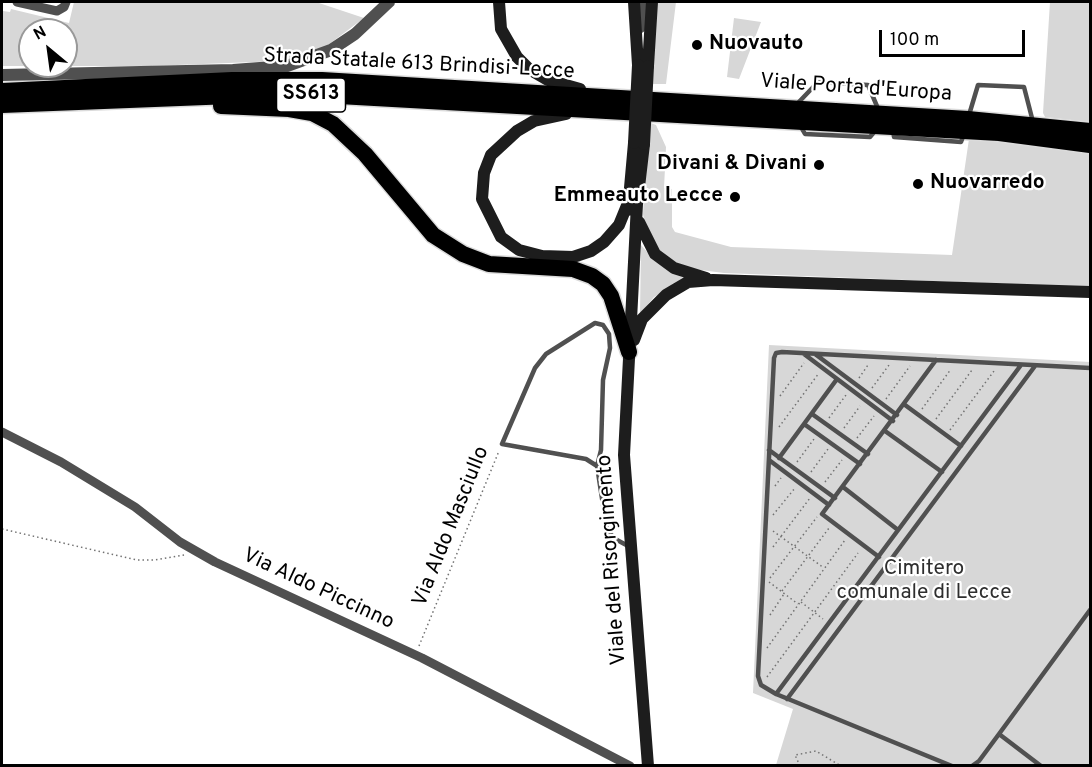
<!DOCTYPE html>
<style>
body{margin:0}
#map{position:relative;width:1092px;height:767px;overflow:hidden;background:#fff;font-family:Overpass,sans-serif}
canvas{display:block}
.frame{position:absolute;inset:0;border:3px solid #000;pointer-events:none}
.north{position:absolute;left:18px;top:18px;width:60px;height:60px;box-sizing:border-box;background:#fff;border:2px solid #999;border-radius:50%;rotate:331deg;font-size:16px;font-weight:700;line-height:24px;text-align:center;color:#000}
.north::after{content:'';display:block;margin:auto;width:21px;height:27px;background:#000;clip-path:polygon(50% 0,100% 100%,50% 72%,0 100%)}
.scale{position:absolute;left:879px;top:30px;width:146px;height:27px;box-sizing:border-box;border:3px solid #000;border-top:0;padding-left:8px;font-size:18px;line-height:21px;white-space:nowrap;color:#000;-webkit-text-stroke:4px #fff;paint-order:stroke}
</style>
<div id="map">
<canvas width="1092" height="767"></canvas>
<div class="frame"></div>
<div class="north">N</div>
<div class="scale">100 m</div>
</div>
<script>
const ctx = document.querySelector('canvas').getContext('2d');
ctx.lineJoin = 'round';
function paint(path, color) {
  ctx.fillStyle = color;
  ctx.fill(path, 'evenodd');
}
function shape(rows) {
  const path = new Path2D();
  for (const r of rows) {
    path.moveTo(r[0], r[1]);
    for (let i = 2; i < r.length; i += 2) path.lineTo(r[i], r[i + 1]);
  }
  return path;
}
function trace(path, color, width, dash) {
  ctx.strokeStyle = color;
  ctx.lineWidth = width;
  ctx.lineCap = dash ? 'butt' : 'round';
  ctx.setLineDash(dash || []);
  ctx.stroke(path);
}
function label(font, color, halo, rows, align = 'center') {
  ctx.font = font + ' Overpass,sans-serif';
  ctx.lineWidth = 4.5;
  ctx.setLineDash([]);
  ctx.textBaseline = 'middle';
  ctx.strokeStyle = halo;
  ctx.fillStyle = color;
  for (const [text, x, y, turn = 0] of rows) {
    ctx.save();
    ctx.translate(x, y);
    ctx.rotate((+turn || 0) * Math.PI / 180);
    ctx.textAlign = isNaN(turn) ? turn : align;
    if (halo) ctx.strokeText(text, 0, 0);
    ctx.fillText(text, 0, 0);
    ctx.restore();
  }
}
paint(shape([
 [74,2,316,2,364,18,324,48,303,56,280,61,151,66,66,66,66,30,30,30,30,66,2,66,2,7,3,11,10,12,11,9,69,23],
 [655,2,676,2,666,84,650,84],
 [1050,2,1090,2,1090,122,1045,117,1043,113],
 [734,18,761,22,739,79,727,77],
 [648,122,656,125,666,147,664,188,672,189,672,227,675,232,731,247,952,255,969,139,1070,148,1090,153,1090,287,724,273,685,268,660,252,646,230,643,214],
 [641,245,648,253,687,278,654,297,640,314],
 [769,345,1090,362,1090,765,776,765,793,709,753,693]
]), '#d7d7d7');
const trunk = shape([
 [2,91,232,80,322,80,968,119,1090,131],
 [2,105,231,96,321,95,999,133,1090,145],
 [221,106,289,109,312,113,333,124,365,154,433,235,463,254,489,264,573,269,592,276,603,284,611,296,629,352]
]);
trace(trunk, '#dbdbdb', 19);
trace(shape([
 [859,378,868,365],
 [872,388,889,365],
 [780,396,804,363],
 [886,399,910,366],
 [922,409,951,369],
 [829,418,846,395],
 [936,419,972,370],
 [779,427,819,373],
 [844,428,860,406],
 [950,430,994,371],
 [857,438,874,416],
 [797,462,814,439],
 [811,472,828,449],
 [825,482,842,460],
 [775,486,781,478],
 [773,515,795,488],
 [2,529,137,560,155,560,184,555],
 [773,531,824,568],
 [773,547,810,498],
 [770,578,817,517],
 [769,582,798,604],
 [782,591,829,528],
 [801,602,823,619],
 [770,615,784,594],
 [419,646,499,451],
 [767,648,845,540],
 [767,677,858,553],
 [800,766,795,755,816,751,841,766]
]), '#727272', 1.5, [1.5, 3]);
trace(shape([
 [797,104,818,82,868,85,879,111],
 [969,115,978,85,1024,87,1033,122],
 [801,127,805,134,870,137,875,131],
 [893,130,894,137,961,142,964,134],
 [804,354,893,421],
 [815,354,897,415],
 [905,405,961,446],
 [812,414,868,454],
 [804,424,860,464],
 [885,431,942,472],
 [769,450,835,498],
 [779,458,837,379],
 [769,460,829,505],
 [597,466,601,450,603,380,610,348,609,334,603,325,595,323,546,354,535,368,502,444,586,459,597,466,607,531,617,540,630,547],
 [843,487,898,530],
 [879,557,822,514,936,360],
 [776,694,1021,365],
 [787,699,1035,366],
 [999,734,1090,610],
 [952,766,776,694,761,685,758,676,774,358,776,353,782,352,1090,368],
 [972,766,979,761,999,734,1041,766]
]), '#505050', 4.5);
trace(shape([
 [17,2,57,11,64,7,66,2],
 [2,432,61,462,135,507,180,542,215,562,422,658,630,766]
]), '#505050', 9);
trace(shape([
 [640,27,641,2],
 [2,75,233,70,287,66,331,50,355,34,389,2]
]), '#505050', 12);
trace(shape([
 [499,2,501,29,517,57,529,69,548,80,580,89],
 [634,2,638,65],
 [648,66,652,2],
 [566,114,534,121,517,131,491,155,484,173,482,199,501,237,519,250,542,256,573,257,591,251,604,242,619,225,628,203],
 [644,144,637,204,624,455,648,766],
 [628,210,634,143],
 [639,222,655,254,674,268,706,278],
 [634,340,642,319,666,295,688,282,713,280,1090,292]
]), '#1d1d1d', 12);
trace(trunk, '#000', 16);
trace(shape([
 [634,143,638,65],
 [644,144,648,66]
]), '#1d1d1d', 12);
for (const [x, y, r, color] of [
 [697,45,6,"#000"],
 [819,165,6,"#000"],
 [918,184,6,"#000"],
 [735,197,6,"#000"]
]) {
  const dot = new Path2D();
  dot.arc(x, y, r, 0, 2 * Math.PI);
  ctx.fillStyle = color;
  ctx.fill(dot);
  trace(dot, '#fff', 2);
}
for (const [x, y, w] of [
 [311,95,69]
]) {
  const box = new Path2D();
  box.roundRect(x - w / 2, y - 17, w, 34, 4.5);
  ctx.fillStyle = '#fff';
  ctx.fill(box);
  trace(box, '#000', 1.5);
}
label('bold 20px', '#000', null, [
 ["SS613",311,95]
]);
label('bold 21px', '#000', '#fff', [
 ["Nuovauto",709,45],
 ["Divani & Divani",807,165,"right"],
 ["Nuovarredo",930,184],
 ["Emmeauto Lecce",723,197,"right"]
], 'left');
label('21px', '#000', '#fff', [
 ["Strada Statale 613 Brindisi-Lecce",419,65,3],
 ["Viale Porta d'Europa",856,89,4],
 ["Via Aldo Masciullo",452,527,-68],
 ["Viale del Risorgimento",613,560,-94],
 ["Via Aldo Piccinno",318,590,25]
]);
label('21px', '#2e2e2e', '#fff', [
 ["Cimitero",924,570],
 ["comunale di Lecce",924,594]
]);
</script>
